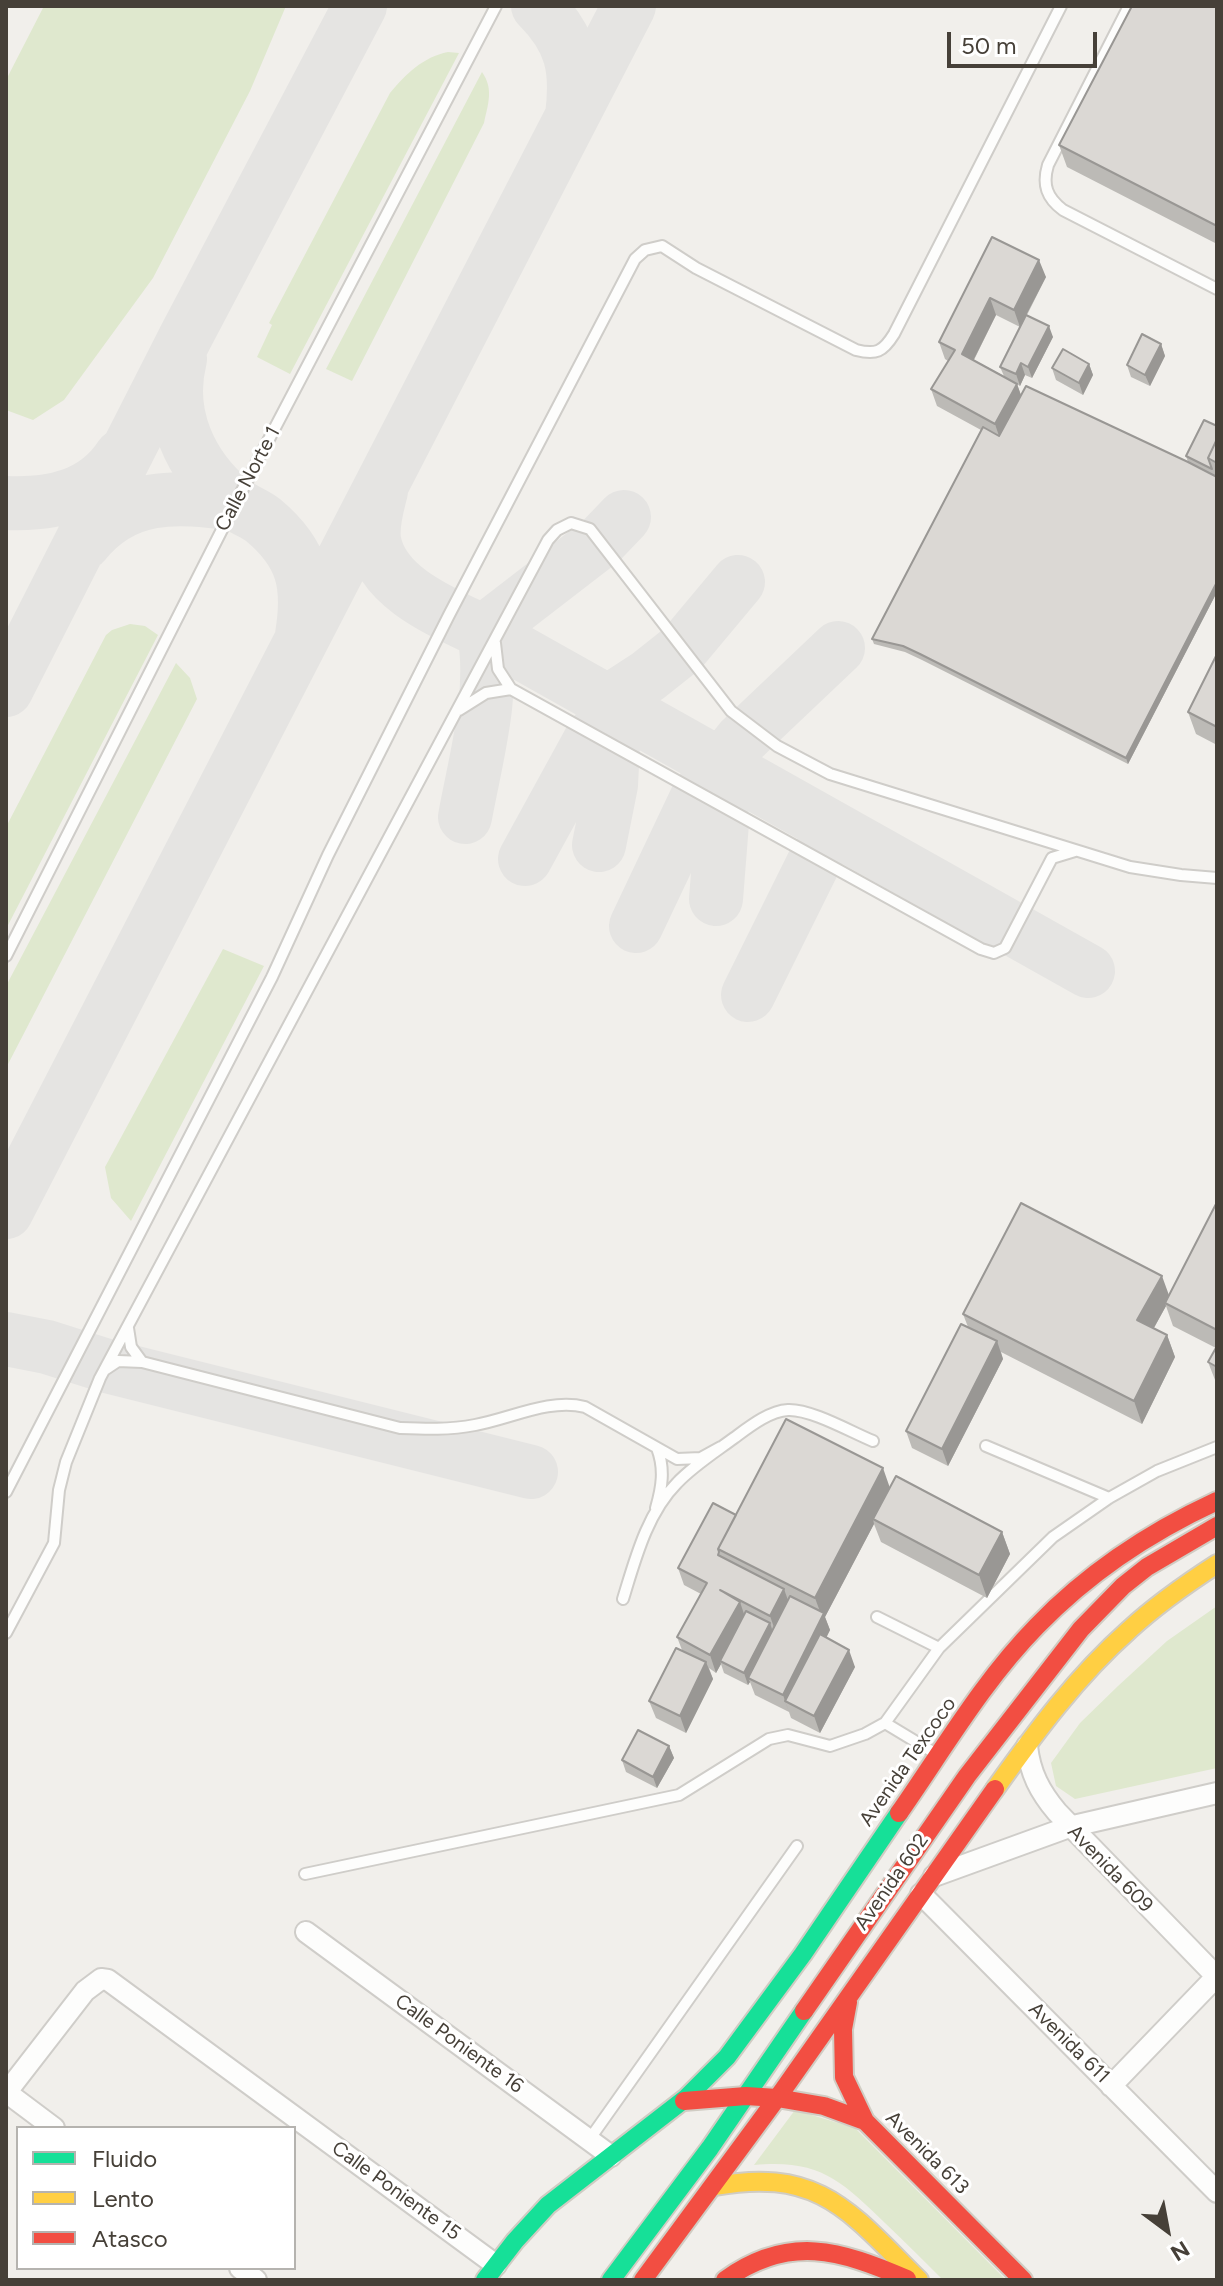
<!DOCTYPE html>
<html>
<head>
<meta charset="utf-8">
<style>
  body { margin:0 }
  #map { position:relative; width:1223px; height:2286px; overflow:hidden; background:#f1efeb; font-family:Figtree,sans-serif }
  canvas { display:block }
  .frame { position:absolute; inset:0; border:8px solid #464038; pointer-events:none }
  .legend { position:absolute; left:16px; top:2126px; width:280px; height:144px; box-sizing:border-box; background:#fff; border:2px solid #b5b3af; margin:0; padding:10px 14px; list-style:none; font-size:24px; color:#464038 }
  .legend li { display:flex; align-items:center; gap:16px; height:40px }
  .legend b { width:40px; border:2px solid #b5b3af }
  .north { position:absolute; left:1127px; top:2190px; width:80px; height:80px; -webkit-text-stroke:6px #fff; paint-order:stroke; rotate:148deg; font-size:22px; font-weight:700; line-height:32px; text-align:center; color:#464038 }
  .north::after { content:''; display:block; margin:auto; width:28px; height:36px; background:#464038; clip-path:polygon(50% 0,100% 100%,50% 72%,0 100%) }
  .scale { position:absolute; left:947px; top:32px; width:150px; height:36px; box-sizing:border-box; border:4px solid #464038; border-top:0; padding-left:10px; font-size:24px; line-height:28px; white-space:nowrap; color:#464038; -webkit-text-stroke:6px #fff; paint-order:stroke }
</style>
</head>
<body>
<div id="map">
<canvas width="1223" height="2286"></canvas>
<div class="frame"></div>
<ul class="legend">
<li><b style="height:10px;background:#16e098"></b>Fluido</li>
<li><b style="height:10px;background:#ffcf43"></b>Lento</li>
<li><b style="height:10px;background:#f24e42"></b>Atasco</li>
</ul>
<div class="north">N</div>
<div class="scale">50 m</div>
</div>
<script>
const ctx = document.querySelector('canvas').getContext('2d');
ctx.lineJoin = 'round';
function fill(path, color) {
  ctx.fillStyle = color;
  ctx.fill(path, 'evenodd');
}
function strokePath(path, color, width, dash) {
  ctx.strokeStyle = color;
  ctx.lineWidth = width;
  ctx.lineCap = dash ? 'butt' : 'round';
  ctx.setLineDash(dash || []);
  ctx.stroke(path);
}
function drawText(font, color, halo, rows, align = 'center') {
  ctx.font = font + ' Figtree,sans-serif';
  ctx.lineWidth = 6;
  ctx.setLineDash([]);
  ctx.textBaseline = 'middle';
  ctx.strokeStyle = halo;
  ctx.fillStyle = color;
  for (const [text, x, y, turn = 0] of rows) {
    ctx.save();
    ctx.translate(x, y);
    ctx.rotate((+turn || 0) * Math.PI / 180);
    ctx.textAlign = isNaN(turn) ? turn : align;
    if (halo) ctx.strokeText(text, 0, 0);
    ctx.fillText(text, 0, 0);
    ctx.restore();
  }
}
fill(new Path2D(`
  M44,6H286L250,91L153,278L64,400L33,420L6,410V80Z
  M448,52L459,53L290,374L257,357L272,325L269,323L390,93C406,74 423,57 448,52Z
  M482,72C494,89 488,104 484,123L352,381L326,369Z
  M130,624L145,626L158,635L6,929V827L106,635L112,630Z
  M176,663L190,678L197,699L6,1068V986Z
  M223,949L264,966L131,1221L111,1198L105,1167Z
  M1217,1606V1768L1075,1799L1056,1786L1051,1763L1080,1723L1118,1686L1167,1641Z
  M795,2110L855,2128L1006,2280H943C924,2261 905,2242 885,2223C841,2180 819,2159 754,2165Z`), '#dfe8ce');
strokePath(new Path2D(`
  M538,6C572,40 578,69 572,116
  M180,359C166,414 190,466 232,501C241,509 254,513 263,520C304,554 310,586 302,635
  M381,491C377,507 372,523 374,540C382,589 445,613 484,632L1088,971
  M6,503C52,505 95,496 121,456
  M84,543C125,492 176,496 235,504
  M483,632L601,541L624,517
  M6,690L186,336L360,6
  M608,702L648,676L682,649L738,582
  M721,765L741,740L838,648
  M465,817C476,757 495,693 484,632
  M599,845L611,785L615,706
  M525,859L593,735
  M716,899L722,823L718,764
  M636,926L699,793
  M748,995L816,858
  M6,1212L629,6
  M6,1339L47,1347L107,1366L531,1472`), '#e5e4e2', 54);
const lane = new Path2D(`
  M1129,6L1048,165C1042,185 1047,198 1063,210L1217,289
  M495,643L498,669L511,689L981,949L994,953L1005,948L1052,858L1075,851
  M459,710L486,693L511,689
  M6,956L235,504L496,6
  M128,1328L131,1347L142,1362
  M106,1369L118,1361L142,1362L400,1428C425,1429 449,1430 475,1425C510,1419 549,1398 585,1407L677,1459L701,1458L721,1447
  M986,1446L1109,1498
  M6,1492L272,977L328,855L449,615L635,259L645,250L662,246L696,268L856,350C876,355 883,352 894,334L1061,6
  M656,1508C662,1487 665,1469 657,1448
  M623,1599C635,1560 647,1513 677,1483C693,1466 715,1452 734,1438C749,1427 769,1411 788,1410C811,1409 851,1432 873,1441
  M877,1617L939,1648
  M6,1633L54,1543L59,1490L66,1462L100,1378L548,540L557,530L571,523L590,529L731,711L777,746L830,774L1130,867L1181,875L1217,878
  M885,1723L938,1755
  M305,1874L679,1795L769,1739L788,1735L830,1746L865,1734L885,1723L939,1648L1053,1537L1109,1498L1157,1471L1217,1447
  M589,2140L797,1846`);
const street = new Path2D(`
  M1027,1746C1030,1773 1040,1792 1057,1812L1217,1977
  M934,1876L1069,1827L1217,1793
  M921,1894L1217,2192
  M306,1932L611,2156
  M1111,2086L1217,1976
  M6,2092L54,2128
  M6,2093L85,1991L101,1979L108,1980L496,2265
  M240,2268L256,2280`);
const fast = new Path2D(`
  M485,2280L515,2241L548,2205L686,2098L727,2057L803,1954L899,1813
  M611,2280L710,2148L804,2011`);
const slow = new Path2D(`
  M995,1789C1035,1733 1077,1676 1129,1630C1156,1605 1186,1584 1217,1564
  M715,2186C820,2167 850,2212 919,2280`);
const jam = new Path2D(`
  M899,1813C943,1750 983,1681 1037,1626C1089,1572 1150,1532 1217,1501
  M848,2002L843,2029L844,2077L865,2121
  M804,2011L967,1776L1081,1629L1123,1586L1147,1567L1217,1526
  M684,2101L746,2096L777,2098L824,2106L865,2121L1023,2280
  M643,2280L783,2090L995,1789
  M725,2280C789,2234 840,2250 907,2279`);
strokePath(lane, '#cfcdc9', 14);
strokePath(street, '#cfcdc9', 24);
strokePath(fast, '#d0ccc3', 22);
strokePath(slow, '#d0ccc3', 22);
strokePath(jam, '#d0ccc3', 22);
strokePath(lane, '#fdfdfc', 10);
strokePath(street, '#fdfdfc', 20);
strokePath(fast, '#16e098', 18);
strokePath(slow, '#ffcf43', 18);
strokePath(jam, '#f24e42', 18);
fill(new Path2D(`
  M1217,6V244L1067,167L1059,145Z
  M992,237L1046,277L1027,315L1053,337L1032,378L1025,375L1020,386L1017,384L1021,395L1188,462L1186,456L1217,426V592L1128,764L922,660L905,652L874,644L872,639L981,430L937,406L931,389L948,361L945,359L939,342ZM996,315L1020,327L1000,367L1004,376L974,360Z
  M1161,344L1165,356L1150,386L1131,377L1127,365Z
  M1089,364L1093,375L1083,395L1056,380L1052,368Z
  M1217,654V745L1196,734L1188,712Z
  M1217,1202V1385L1208,1362L1216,1348L1173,1326L1166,1306L1154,1328L1167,1335L1175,1357L1142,1424L1001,1352L1003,1359L948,1466L912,1448L906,1431L968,1327L963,1314L1169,1295Z
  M890,1487L1002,1532L1010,1554L987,1598L881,1542L874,1524L825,1617L830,1630L826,1638L855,1667L820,1733L791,1718L789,1712L755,1695L750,1682L748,1685L724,1673L721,1664L716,1673L709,1668L713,1679L686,1733L656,1718L649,1701L682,1650L677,1637L701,1594L684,1585L678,1568L736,1515Z
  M669,1746L674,1758L657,1788L626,1772L622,1760Z`), '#bcbab6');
fill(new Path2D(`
  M1039,260L1046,277L1020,327L1014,310Z
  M990,298L996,315L968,371L962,354Z
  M1049,326L1053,337L1032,378L1028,367Z
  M1161,344L1165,356L1150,386L1145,375Z
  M1021,363L1025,375L1020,386L1016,374Z
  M1089,364L1093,375L1083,395L1079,383Z
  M1017,384L1023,401L1001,442L995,424Z
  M1217,582V592L1128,764L1126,758Z
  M1162,1276L1170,1298L1165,1303L1166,1306L1146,1342L1137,1320Z
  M1167,1335L1175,1357L1142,1424L1134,1401Z
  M997,1341L1003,1359L948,1466L942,1449Z
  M883,1468L891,1491L873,1519L874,1524L825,1617L830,1630L793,1705L785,1701L789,1712L783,1695L822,1617L815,1598Z
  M1002,1532L1010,1554L987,1598L979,1575Z
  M784,1589L790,1606L776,1633L770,1616Z
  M740,1602L746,1620L720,1661L721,1664L716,1673L710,1655Z
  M770,1623L774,1635L748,1678L750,1682L748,1685L744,1673Z
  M849,1650L855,1667L820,1733L814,1716Z
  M706,1662L713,1679L686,1733L680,1716Z
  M669,1746L674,1758L657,1788L653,1777Z`), '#999794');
const building = new Path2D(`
  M1132,6H1217V226L1059,145Z
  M992,237L1039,260L1014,310L990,298L962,354L1017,384L995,424L931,389L955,350L939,342Z
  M1026,315L1049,326L1028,367L1021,363L1016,374L1000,367Z
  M1142,334L1161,344L1145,375L1127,365Z
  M1063,349L1089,364L1079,383L1052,368Z
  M1026,386L1188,462L1217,477V582L1126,758L920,654L903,646L872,639L983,427L999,436Z
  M1204,420L1217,426V439L1208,458L1212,469L1186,456Z
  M1217,439V463L1208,458Z
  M1217,654V727L1188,712Z
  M1217,1202V1330L1165,1303Z
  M1021,1203L1162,1276L1137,1320L1167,1335L1134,1401L963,1314Z
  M961,1324L997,1341L942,1449L906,1431Z
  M1217,1346V1367L1208,1362Z
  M786,1419L883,1468L815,1598L718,1549Z
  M896,1476L1002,1532L979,1575L873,1519Z
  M713,1503L736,1515L718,1549L719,1552L718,1555L784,1589L770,1616L720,1590L740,1602L710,1655L677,1637L707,1583L678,1568Z
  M790,1596L824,1613L783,1695L748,1678Z
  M746,1611L770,1623L744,1673L720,1661Z
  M820,1634L849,1650L814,1716L785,1701Z
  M676,1648L706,1662L680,1716L649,1701Z
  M638,1730L669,1746L653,1777L622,1760Z`);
fill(building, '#dbd8d4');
strokePath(building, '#999794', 2);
drawText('20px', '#464038', '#fff', [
  ["Calle Norte 1",248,479,-62],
  ["Avenida Texcoco",908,1762,-55],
  ["Avenida 609",1110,1869,46],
  ["Avenida 602",892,1882,-55],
  ["Avenida 611",1069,2043,45],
  ["Calle Poniente 16",459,2044,36],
  ["Avenida 613",927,2153,45],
  ["Calle Poniente 15",396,2191,36]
]);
</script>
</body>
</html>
